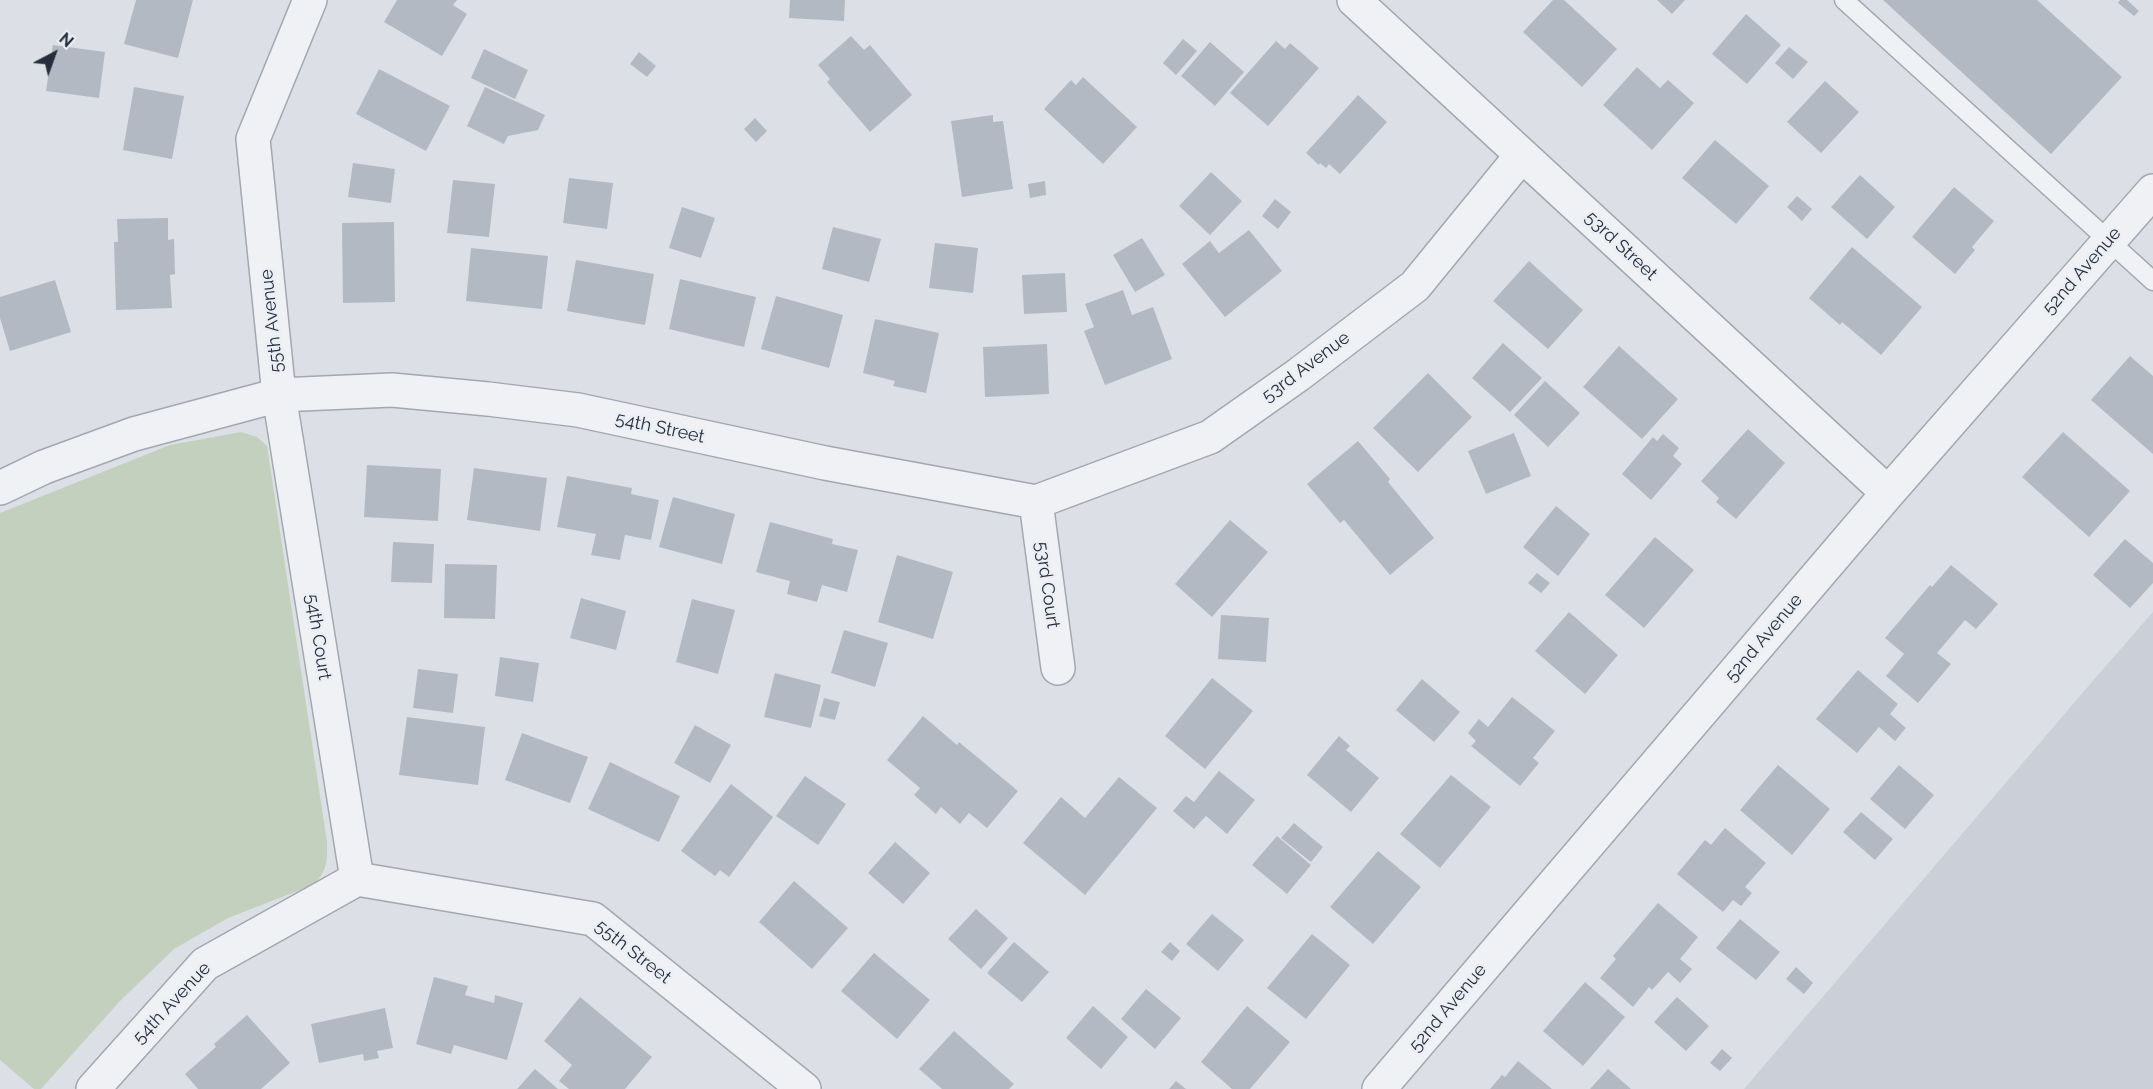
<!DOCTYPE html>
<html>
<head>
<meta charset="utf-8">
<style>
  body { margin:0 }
  #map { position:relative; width:2153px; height:1089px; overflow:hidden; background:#dce0e6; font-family:Raleway,sans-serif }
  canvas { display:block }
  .north { position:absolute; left:24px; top:24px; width:60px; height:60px; -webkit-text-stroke:4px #ebeff4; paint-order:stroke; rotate:41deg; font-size:16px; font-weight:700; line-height:24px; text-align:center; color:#262e3d }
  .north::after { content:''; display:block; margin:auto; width:21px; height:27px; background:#262e3d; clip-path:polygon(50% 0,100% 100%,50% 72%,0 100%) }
</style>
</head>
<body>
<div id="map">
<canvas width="2153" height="1089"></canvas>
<div class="north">N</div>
</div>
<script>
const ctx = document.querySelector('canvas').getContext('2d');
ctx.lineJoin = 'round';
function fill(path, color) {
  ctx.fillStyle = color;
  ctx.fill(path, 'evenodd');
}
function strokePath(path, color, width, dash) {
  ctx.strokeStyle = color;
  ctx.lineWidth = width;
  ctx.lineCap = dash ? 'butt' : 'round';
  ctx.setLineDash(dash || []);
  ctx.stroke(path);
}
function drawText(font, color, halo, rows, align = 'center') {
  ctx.font = font + ' Raleway,sans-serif';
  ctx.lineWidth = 5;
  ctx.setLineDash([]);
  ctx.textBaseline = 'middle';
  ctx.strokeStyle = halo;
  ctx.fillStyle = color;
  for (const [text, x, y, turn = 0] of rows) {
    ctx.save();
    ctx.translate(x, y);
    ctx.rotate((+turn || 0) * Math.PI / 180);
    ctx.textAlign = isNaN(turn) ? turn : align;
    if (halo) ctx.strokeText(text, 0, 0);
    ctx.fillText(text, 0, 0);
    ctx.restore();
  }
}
fill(new Path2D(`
  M2153,612V1089H1744L2097,676Z`), '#cacfd8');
fill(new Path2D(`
  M241,432L257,437L267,446L327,842C327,862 328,870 313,885L228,918L174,949L120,1001L41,1089H34L0,1060V513L170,445Z`), '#c2d0bd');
fill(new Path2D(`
  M136,0H193L178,58L124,44Z
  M397,0H457L453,5L467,14L442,56L384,22Z
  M790,0H845L844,21L789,18Z
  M1553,0H1564L1617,49L1582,87L1523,32Z
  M1657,0H1685L1672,14Z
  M1883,0H2037L2122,77L2051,154Z
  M2120,0H2127L2139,11L2134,16L2118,3Z
  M1746,14L1781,45L1747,84L1712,54Z
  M851,36L864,50L870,45L912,95L870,132L827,82L830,79L818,65Z
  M1183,39L1197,51L1176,75L1163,63Z
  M1276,41L1285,49L1290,43L1319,68L1268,126L1230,93Z
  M1210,42L1244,72L1215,106L1181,76Z
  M53,45L105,52L99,98L46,91Z
  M1789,47L1808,62L1793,79L1775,63Z
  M484,49L528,70L515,99L471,78Z
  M639,52L656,66L647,77L630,64Z
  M1637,67L1660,88L1668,80L1694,103L1652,150L1603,105Z
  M379,69L450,106L426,151L356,114Z
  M1083,77L1137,127L1103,164L1044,109L1071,80L1076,85Z
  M1825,81L1859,112L1821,153L1787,122Z
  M134,87L184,96L172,159L123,150Z
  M485,87L545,115L538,130L508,136L504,144L467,126Z
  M1358,95L1387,122L1340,174L1329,164L1326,168L1320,163L1319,165L1306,153Z
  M993,115V122L1003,121L1013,189L962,197L951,121Z
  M755,118L767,131L756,142L744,129Z
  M1715,140L1769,186L1736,224L1682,178Z
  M353,163L395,169L391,203L348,197Z
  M1211,172L1242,201L1210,235L1179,206Z
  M1860,175L1895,207L1867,239L1831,207Z
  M569,178L613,183L607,229L563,223Z
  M453,180L495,184L489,237L447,233Z
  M1045,181L1046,195L1030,198L1028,184Z
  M1954,187L1994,221L1972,247L1975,250L1955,274L1912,237Z
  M1797,196L1812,209L1802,221L1787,207Z
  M1275,199L1291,212L1278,229L1262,216Z
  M682,207L715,218L701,258L669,248Z
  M168,218V240L174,239L175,274L170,275L172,308L116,310L114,242H118L117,219Z
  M394,222L395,302L343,303L342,223Z
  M833,227L881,239L869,282L822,269Z
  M1249,230L1282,271L1225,317L1182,264L1210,241L1219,253Z
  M1142,238L1165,275L1135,292L1113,255Z
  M935,243L978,248L973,293L929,288Z
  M1852,247L1922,307L1881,355L1842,322L1840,325L1809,298Z
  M471,248L548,256L542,309L466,301Z
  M576,260L654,274L645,325L567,311Z
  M1529,261L1583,310L1548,349L1493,301Z
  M1065,273L1067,312L1024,314L1022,275Z
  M680,279L756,297L744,347L669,329Z
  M55,280L71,332L10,351L0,318V297Z
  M1123,290L1132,315L1153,307L1172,359L1105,385L1084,331L1094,327L1085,304Z
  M776,296L843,315L829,368L761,349Z
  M875,319L939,333L926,393L893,386L895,381L863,373Z
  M1503,343L1542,378L1510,412L1472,378Z
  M1047,344L1049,394L985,397L983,347Z
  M1619,346L1678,399L1642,439L1583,387Z
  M2130,356L2153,376V454L2091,400Z
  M1428,373L1472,417L1418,472L1373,428Z
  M1545,381L1580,413L1548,447L1514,415Z
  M1748,429L1785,463L1736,519L1716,502L1719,498L1701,481Z
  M2063,432L2130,491L2089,537L2022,477Z
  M1514,433L1531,476L1486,494L1468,451Z
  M1663,434L1679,448L1673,456L1682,464L1651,500L1622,474L1653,437L1657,441Z
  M1358,441L1390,479L1388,482L1434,538L1390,575L1344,520L1340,523L1307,484Z
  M367,465L441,469L438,521L364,517Z
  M474,468L547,478L540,531L467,520Z
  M567,476L632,488L631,494L659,500L651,540L625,535L620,560L591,555L596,534L557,527Z
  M673,497L735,514L722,564L659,547Z
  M1556,506L1590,534L1558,576L1523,547Z
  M1230,520L1268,552L1212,617L1175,584Z
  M770,522L833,539L832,544L858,550L847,592L822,585L817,602L787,594L790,581L756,572Z
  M1655,537L1694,570L1644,628L1605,595Z
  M2125,539L2153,563V583L2130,608L2093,575Z
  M393,542L434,544L432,583L391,582Z
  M897,555L953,572L933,639L878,622Z
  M445,564L497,565L495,619L444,618Z
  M1951,565L1998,604L1976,629L1965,620L1937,653L1951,664L1918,703L1886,676L1904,654L1885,638L1930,585L1932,587Z
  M1537,573L1550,583L1541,593L1528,583Z
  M581,598L626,611L616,650L570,638Z
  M692,599L735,610L718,674L676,662Z
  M1569,612L1618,655L1585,694L1535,651Z
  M1221,615L1269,618L1266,662L1218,659Z
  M844,630L888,643L875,687L831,673Z
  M500,657L539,663L533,702L495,696Z
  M418,669L458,674L453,713L413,708Z
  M1858,670L1898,704L1890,714L1906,728L1895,741L1879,727L1857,753L1816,719Z
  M775,673L821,685L811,728L764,717Z
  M1212,678L1253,711L1205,769L1165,736Z
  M1422,679L1460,712L1434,742L1396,710Z
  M1512,697L1555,731L1533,758L1539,763L1520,786L1471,746L1476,741L1468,733L1479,719L1488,727Z
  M824,698L840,702L835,720L819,716Z
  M923,716L957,745L959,742L1018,791L987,828L969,813L960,824L941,807L936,814L914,795L920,788L887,760Z
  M407,717L485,727L478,785L399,775Z
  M695,725L731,745L710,783L674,763Z
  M522,733L588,757L570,803L505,780Z
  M1339,736L1350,746L1346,750L1379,778L1351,812L1307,775Z
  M610,762L680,796L659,842L588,809Z
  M1778,765L1830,809L1792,855L1740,810Z
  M1899,765L1934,795L1905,829L1870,799Z
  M1219,771L1255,800L1227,834L1206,816L1194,829L1173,811L1186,796L1194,802Z
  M1451,775L1491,807L1440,868L1400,834Z
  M805,776L846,804L818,845L776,816Z
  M1119,777L1157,808L1085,895L1023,843L1061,797L1085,818Z
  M731,784L773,817L729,877L720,870L715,876L681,851Z
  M1861,812L1893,839L1875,860L1843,832Z
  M1294,823L1323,847L1311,862L1281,838Z
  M1725,828L1766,863L1745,887L1752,893L1741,906L1733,900L1723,912L1677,874L1705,840L1711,845Z
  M1277,836L1311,865L1287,894L1252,865Z
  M895,842L930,873L903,904L868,873Z
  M1378,851L1421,887L1373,944L1330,907Z
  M794,881L848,928L812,969L759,922Z
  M1658,903L1698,937L1680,959L1692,969L1680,983L1668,972L1652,990L1649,987L1633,1007L1600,978L1616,959L1613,956Z
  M976,909L1008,938L981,969L948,939Z
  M1212,914L1244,940L1218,971L1186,944Z
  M1740,919L1780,952L1756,980L1716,948Z
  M1312,934L1350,965L1306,1019L1267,988Z
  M1014,942L1049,972L1022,1002L987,973Z
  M1170,942L1180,951L1172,961L1161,952Z
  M874,953L930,1000L897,1039L841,991Z
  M1796,967L1813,983L1804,994L1786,979Z
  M434,977L468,986L465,995L494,1003L495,995L523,1003L507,1060L454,1045L451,1054L416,1044Z
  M1585,982L1625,1017L1583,1066L1543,1031Z
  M1146,989L1181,1018L1155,1049L1121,1019Z
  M580,997L652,1057L625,1089H569L559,1081L572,1065L544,1041Z
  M1677,997L1709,1026L1686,1051L1654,1022Z
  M1093,1006L1128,1037L1101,1069L1066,1038Z
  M1247,1006L1290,1042L1250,1089H1232L1201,1062Z
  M385,1008L393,1048L377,1051L379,1058L364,1061L363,1054L319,1063L311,1024Z
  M247,1015L290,1063L261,1089H198L185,1074L216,1047L214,1044Z
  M954,1031L1014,1084L1009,1089H942L919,1069Z
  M1722,1049L1732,1058L1720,1071L1710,1063Z
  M1518,1061L1552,1089H1490L1502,1075L1505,1077Z
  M535,1069L558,1089H517Z
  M1608,1069L1631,1089H1590Z
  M1176,1081L1186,1089H1169Z`), '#b3b9c3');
const service = new Path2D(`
  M1844,0L2153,281`);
const minor = new Path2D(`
  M310,0L253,139L279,395L357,879
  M1354,0L1888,493
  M0,488L44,467L134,434L279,395L392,390L488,399L578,410L825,463L1036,502
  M1036,502L1210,437L1298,375L1415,286L1522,155
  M1036,502L1058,668
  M357,879L593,919L804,1089
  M93,1089L205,964L357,879
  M1379,1089L1888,493L2153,191`);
strokePath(service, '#a2a7b0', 21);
strokePath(minor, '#a2a7b0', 36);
strokePath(service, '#eff1f5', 18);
strokePath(minor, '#eff1f5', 33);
drawText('18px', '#262e3d', '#ebeff4', [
  ["53rd Street",1621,246,43],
  ["52nd Avenue",2082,271,-49],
  ["55th Avenue",272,321,-96],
  ["53rd Avenue",1306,367,-37],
  ["54th Street",660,428,12],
  ["53rd Court",1047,585,82],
  ["54th Court",318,637,81],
  ["52nd Avenue",1764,638,-50],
  ["55th Street",633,952,38],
  ["54th Avenue",172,1003,-47],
  ["52nd Avenue",1448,1008,-50]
]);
</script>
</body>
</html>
